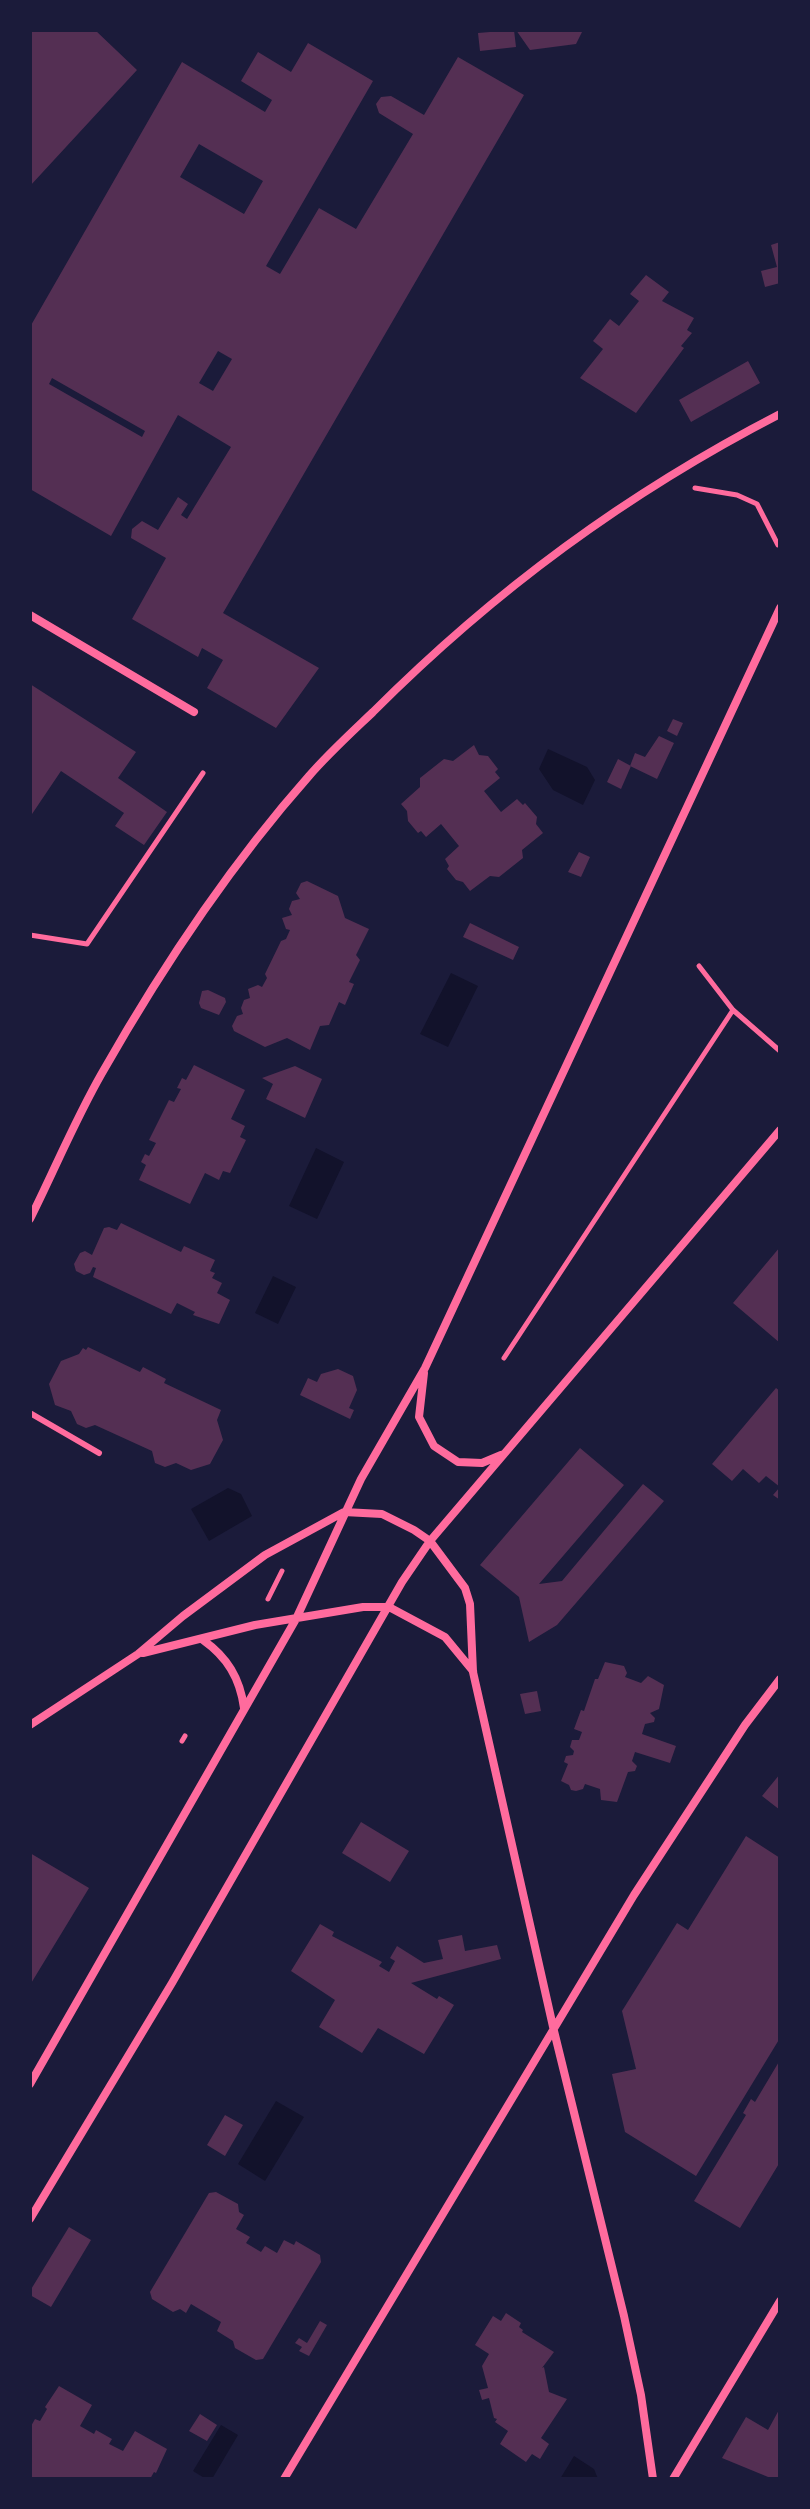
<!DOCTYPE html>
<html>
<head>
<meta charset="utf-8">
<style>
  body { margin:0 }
  #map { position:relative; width:810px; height:2509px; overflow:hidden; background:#1b1b3a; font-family:Montserrat,sans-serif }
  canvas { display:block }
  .frame { position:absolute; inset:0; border:32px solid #1b1b3a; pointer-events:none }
</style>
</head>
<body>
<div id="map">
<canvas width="810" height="2509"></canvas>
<div class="frame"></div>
</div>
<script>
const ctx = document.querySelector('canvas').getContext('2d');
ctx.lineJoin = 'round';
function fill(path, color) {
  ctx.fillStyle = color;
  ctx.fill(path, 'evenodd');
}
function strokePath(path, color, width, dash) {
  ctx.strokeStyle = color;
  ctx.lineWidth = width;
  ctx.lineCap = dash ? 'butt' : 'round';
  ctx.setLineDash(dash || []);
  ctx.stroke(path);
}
fill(new Path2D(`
  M548,749L587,767L595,780L583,805L553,790L539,769Z
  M451,973L478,986L448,1047L420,1034Z
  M316,1148L344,1162L317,1219L289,1206Z
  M273,1276L296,1287L278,1324L255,1313Z
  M228,1488L241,1494L252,1516L209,1541L191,1509Z
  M276,2101L304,2117L265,2181L238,2164Z
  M221,2425L238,2435L212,2479H206L193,2471Z
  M574,2456L594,2469L598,2479H560Z`), '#12122b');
fill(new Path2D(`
  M30,30H95L137,70L30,186Z
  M514,30L516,47L480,51L478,33Z
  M516,30H583L576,44L530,50Z
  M308,43L373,81L266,266L280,274L319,208L356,229L413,134L379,113L376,104L381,97L391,96L424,115L458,57L524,95L223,613L319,668L276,728L207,688L223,660L202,648L198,657L132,619L166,558L131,538L132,529L142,521L158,530L178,497L188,504L181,515L187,519L231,447L178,415L111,536L30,489V327L182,62L265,112L272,100L241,81L258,52L291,72ZM199,144L263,181L244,214L180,177ZM218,351L232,359L213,391L199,383ZM52,378L145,431L142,437L49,384Z
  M780,242V283L765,287L761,271L777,267L771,245Z
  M646,275L669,292L662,301L694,318L687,330L692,333L681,346L684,348L636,413L580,378L603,349L593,341L610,319L619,326L639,301L630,294Z
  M748,361L760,383L691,422L679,400Z
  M30,684L136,752L118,778L167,812L144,845L115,826L124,813L61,771L30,817Z
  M673,719L683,723L677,736L667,731Z
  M659,736L674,743L657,779L630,766L635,753L645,757Z
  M474,745L479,755L488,756L498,769L495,772L500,778L484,791L501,812L517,799L523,805L525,803L537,817L536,824L543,833L522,850L523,858L499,877L490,876L470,891L463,882L456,880L447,869L449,866L445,859L459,846L441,824L426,837L421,831L418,833L408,821L407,811L401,804L420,787V778L444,759L453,761Z
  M618,759L631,766L621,789L607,782Z
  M579,852L590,857L581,877L568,872Z
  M307,881L338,896L345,918L369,929L356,955L360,960L349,982L354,984L345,1005L339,1002L329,1025L320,1026L310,1050L287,1038L265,1047L234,1031L232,1026L237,1016L243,1014L241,1008L244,1000L250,998L248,989L258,985L262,987L267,978L265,974L281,941L286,939L290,930L286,929L282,918L292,915L289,909L292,901L300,899L296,893L301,883Z
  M470,923L519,947L513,960L463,937Z
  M208,990L225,998L226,1002L219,1015L201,1008L199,1003L202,991Z
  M194,1065L245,1090L231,1119L245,1126L240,1137L246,1140L230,1173L223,1171L219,1180L205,1173L190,1204L139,1180L146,1165L141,1162L145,1154L149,1156L156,1143L149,1140L169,1100L174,1102L181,1089L177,1088L182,1078L186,1080Z
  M295,1066L322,1079L305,1118L266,1099L273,1084L262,1078Z
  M121,1223L181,1252L184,1246L215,1260L210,1271L215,1273L212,1278L222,1283L217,1293L230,1300L219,1324L193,1315L195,1312L177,1303L171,1314L93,1277L96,1268L93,1267L90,1273L84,1275L76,1271L74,1264L80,1253L85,1251L92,1255L104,1228L109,1227L117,1230Z
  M780,1247V1343L733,1303Z
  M88,1347L140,1372L143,1367L166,1379L164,1383L221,1410L217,1420L223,1440L210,1464L191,1470L176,1463L165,1467L155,1463L152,1451L95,1425L86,1428L77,1424L71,1411L55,1405L49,1384L61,1361L79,1354L83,1348L86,1350Z
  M338,1369L353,1376L357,1390L349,1408L354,1410L350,1419L300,1395L308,1378L317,1382L321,1374Z
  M776,1388L780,1391V1500L773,1495L780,1487L766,1476L759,1483L743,1469L732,1481L712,1464Z
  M580,1448L624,1485L539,1584L562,1581L643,1484L664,1501L557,1625L529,1642L519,1597L480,1565Z
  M605,1662L624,1666L627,1673L625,1677L641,1683L648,1676L664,1685L659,1709L650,1713L655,1718L654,1722L645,1724L642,1734L676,1746L670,1763L635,1752L632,1761L637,1766L635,1771L628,1772L617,1802L601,1800L600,1789L585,1784L583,1789L576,1791L571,1790L569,1785L561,1781L568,1764L564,1762L566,1756L573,1755L574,1751L570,1747L572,1740H579L582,1732L574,1729L581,1710L584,1711L595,1679H598Z
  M537,1691L541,1711L525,1714L520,1694Z
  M780,1774V1810L762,1796Z
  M361,1822L409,1851L390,1882L342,1853Z
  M746,1836L780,1858V2038L696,2176L625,2132L612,2074L636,2069L622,2011L677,1923L688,1930Z
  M30,1853L89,1888L30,1985Z
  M320,1924L334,1932L332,1936L382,1962L379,1966L389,1972L395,1961L390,1958L397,1946L424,1963L443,1959L438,1940L462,1935L465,1951L497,1945L501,1959L411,1983L437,1999L439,1996L454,2005L424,2054L378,2028L362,2053L319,2027L335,2000L291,1971Z
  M780,2060V2162L740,2228L694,2201L746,2115L743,2113L751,2099L755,2102Z
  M225,2115L243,2125L225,2156L207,2145Z
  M216,2192L238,2204L239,2212L244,2215L236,2229L250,2237L246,2243L261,2252L265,2246L277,2253L284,2240L294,2245L296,2241L320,2255L321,2262L263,2359L256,2360L235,2348L233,2341L217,2331L221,2322L191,2304L186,2313L180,2309L173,2312L152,2299L150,2292L209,2193Z
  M69,2227L91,2240L51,2307L30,2295V2291Z
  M506,2313L521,2323L519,2327L523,2330L522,2332L554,2352L542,2368L544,2367L549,2392L567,2399L541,2438L549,2444L540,2459L532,2454L526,2462L500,2444L508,2431L495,2422L497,2419L494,2418L489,2398L482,2400L479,2390L488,2388L482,2366L489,2354L475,2345L493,2316L501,2321Z
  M320,2321L327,2325L309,2356L299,2351L302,2347L295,2343L299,2338L307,2343Z
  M59,2386L92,2405L80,2426L94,2434L96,2430L112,2439L109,2444L123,2451L135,2431L167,2449L156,2473L154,2472L150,2479H30V2428L35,2419L40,2421L47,2409L45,2407Z
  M780,2408V2479H773L722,2458L746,2417L768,2430Z
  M200,2414L217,2425L207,2441L189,2431Z`), '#542f53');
strokePath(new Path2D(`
  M695,488L737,495L757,504L778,545
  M30,935L87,944L203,773
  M699,966L733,1010L780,1051
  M504,1358L733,1010
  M268,1599L282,1571
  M182,1741L185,1736`), '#ff6b9d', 5);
strokePath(new Path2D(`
  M30,1413L99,1453`), '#ff6b9d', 6);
strokePath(new Path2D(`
  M30,615L194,712
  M30,1219C54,1171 75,1120 102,1073C160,971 231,864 309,776C328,754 351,733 373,712C495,590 627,493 780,414
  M424,1373L419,1417L434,1446L458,1462L482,1463L501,1455
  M203,1640C227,1657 240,1678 244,1708
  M143,1653L255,1625L363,1607H389L445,1637L473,1671
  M30,1725L138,1654L183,1616L265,1555L344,1512L382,1514L414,1530L430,1541L465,1588L470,1604L473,1672L554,2031L624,2316L641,2395L653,2479
  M30,2084L296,1619L361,1479L425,1368L780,608
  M30,2219L172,1983L402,1582L430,1541L780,1130
  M284,2479L634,1895L745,1725L780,1679
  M673,2479L780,2301`), '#ff6b9d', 8);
</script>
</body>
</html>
